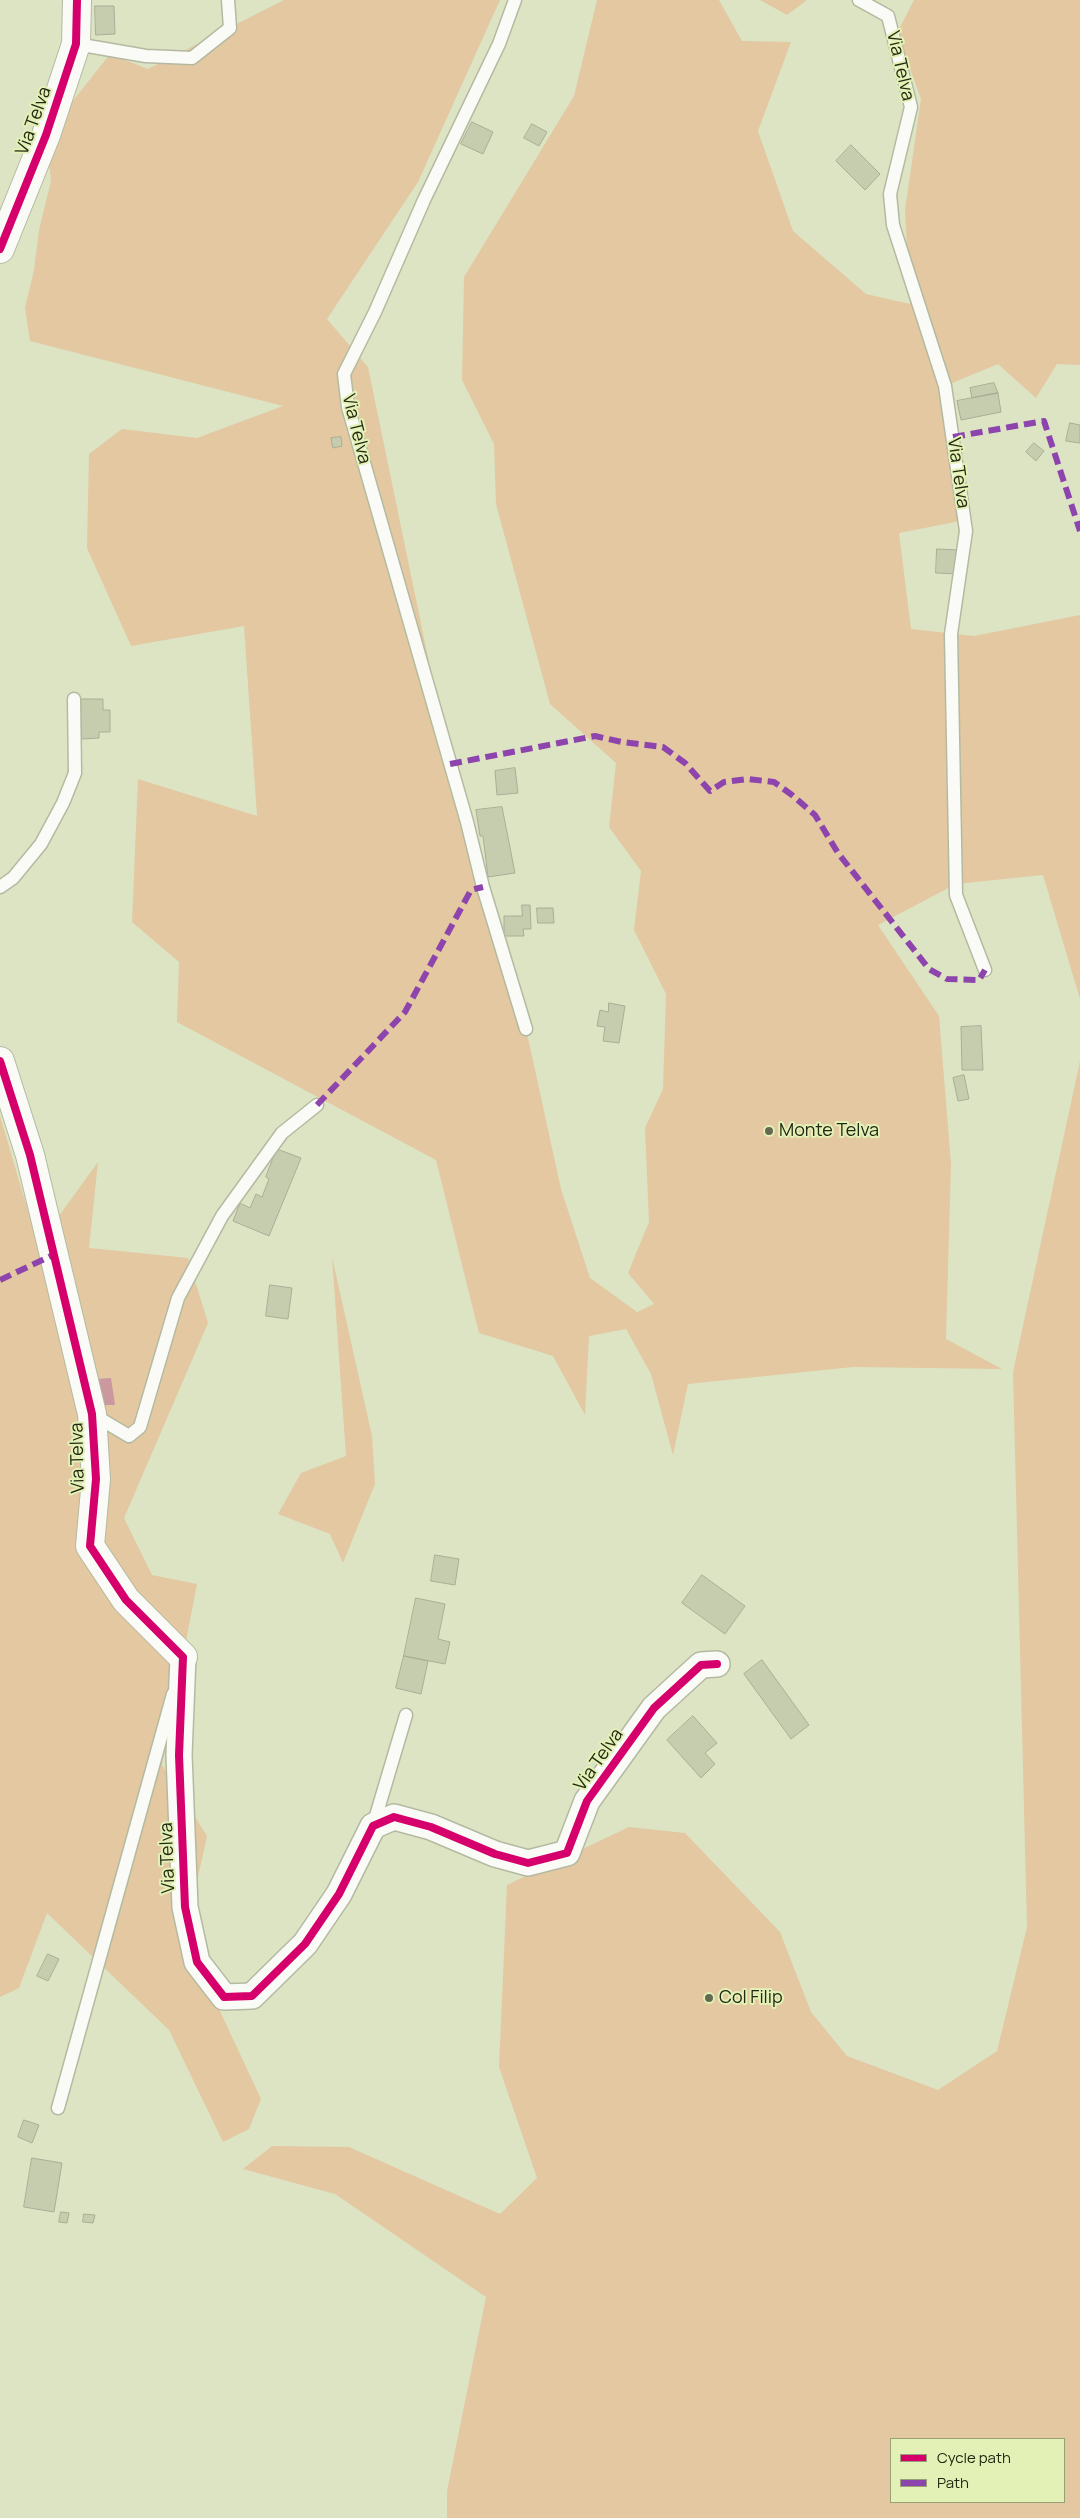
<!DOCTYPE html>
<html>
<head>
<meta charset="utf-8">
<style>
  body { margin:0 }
  #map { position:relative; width:1080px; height:2518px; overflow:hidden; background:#dce4c4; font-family:Manrope,sans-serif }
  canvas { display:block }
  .legend { position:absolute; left:890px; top:2438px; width:175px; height:65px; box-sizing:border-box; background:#e3f1b7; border:1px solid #96a175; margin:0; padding:6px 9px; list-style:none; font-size:15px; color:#232812 }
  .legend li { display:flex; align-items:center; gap:10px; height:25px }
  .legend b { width:25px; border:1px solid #96a175 }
</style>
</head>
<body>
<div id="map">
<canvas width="1080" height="2518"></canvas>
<ul class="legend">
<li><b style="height:6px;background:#d6006c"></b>Cycle path</li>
<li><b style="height:6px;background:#8e44ad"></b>Path</li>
</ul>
</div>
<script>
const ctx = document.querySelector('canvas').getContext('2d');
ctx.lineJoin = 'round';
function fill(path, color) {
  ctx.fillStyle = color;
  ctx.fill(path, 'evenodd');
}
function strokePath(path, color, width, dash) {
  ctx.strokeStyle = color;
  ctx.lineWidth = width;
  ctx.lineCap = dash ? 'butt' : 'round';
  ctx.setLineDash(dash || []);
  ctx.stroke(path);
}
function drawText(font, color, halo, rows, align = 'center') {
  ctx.font = font + ' Manrope,sans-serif';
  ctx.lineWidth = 4;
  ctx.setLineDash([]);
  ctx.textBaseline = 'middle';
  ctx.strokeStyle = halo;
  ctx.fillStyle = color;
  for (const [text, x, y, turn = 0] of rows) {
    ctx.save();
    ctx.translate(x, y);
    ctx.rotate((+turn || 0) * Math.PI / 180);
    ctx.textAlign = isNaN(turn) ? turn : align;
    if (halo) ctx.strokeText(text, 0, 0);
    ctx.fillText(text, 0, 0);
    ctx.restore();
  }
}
fill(new Path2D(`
  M284,0H500L418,182L327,319L368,367L450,764L514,974L561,1189L590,1278L637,1312L654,1304L628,1273L649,1222L645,1128L663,1089L666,994L634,930L641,871L609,827L616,763L550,704L496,504L494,444L462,380L464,277L574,96L597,0H719L742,41L791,42L758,131L793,231L866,294L910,304L905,210L921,99L897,33L914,0H1080V365L1057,364L1036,398L998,364L945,386L960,521L899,533L911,629L974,636L1080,615V999L1043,875L956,884L878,925L939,1016L951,1164L946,1339L1002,1369L853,1367L688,1384L673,1455L651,1374L626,1329L589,1336L585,1415L553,1356L479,1333L436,1160L177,1022L179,962L132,922L138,779L257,816L244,626L131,646L87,548L89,454L122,429L197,438L283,406L30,341L25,308L34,270L39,230L51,181L46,135L110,54L148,69Z
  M760,0H807L787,15Z
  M1080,1061V2518H447V2491L486,2297L335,2194L243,2169L272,2146L349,2147L500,2214L537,2178L499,2067L507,1885L629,1827L685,1833L780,1932L811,2012L847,2056L938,2090L997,2051L1027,1927L1013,1372ZM891,2439H1064V2502H891Z
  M0,1116L38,1245L98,1162L89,1248L188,1258L208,1323L124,1518L152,1575L197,1584L162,1765L207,1836L195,1890L177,1919L261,2099L249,2129L223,2142L169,2030L47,1913L19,1988L0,1997Z
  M332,1257L372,1436L375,1484L343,1563L330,1534L278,1514L301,1473L346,1456Z`), '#e3c8a1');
fill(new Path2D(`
  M111,1378L115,1405H101L97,1379Z`), '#cc98a0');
const building = new Path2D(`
  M95,6H114L115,34L96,35Z
  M472,122L493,132L483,154L461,144Z
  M532,124L547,132L539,146L524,138Z
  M851,145L880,174L865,190L836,161Z
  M994,383L998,393L972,398L970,388Z
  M998,393L1001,412L961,420L957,401Z
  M1070,423L1080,425V443L1066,441Z
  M341,437L342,446L333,448L331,438Z
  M1034,443L1044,451L1036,461L1026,452Z
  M937,549L959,550L958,574L936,573Z
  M81,699H103V710H110V732H99V738L82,739Z
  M515,768L518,793L497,795L495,771Z
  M502,807L515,873L488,877L483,836H480L476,810Z
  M522,905H530L531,929H523L524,936H504V916H522Z
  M537,908H553L554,923H538Z
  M609,1003L625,1006L619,1043L603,1041L605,1027L597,1026L600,1010L608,1012Z
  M981,1026L983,1070H962L961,1027Z
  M964,1075L969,1099L958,1101L953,1078Z
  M277,1149L301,1158L269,1236L233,1221L240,1203L250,1208L256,1194L262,1197L269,1179L266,1177Z
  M270,1285L292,1288L288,1319L266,1316Z
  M435,1555L459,1559L455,1585L431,1581Z
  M702,1575L745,1606L725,1634L682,1603Z
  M416,1598L445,1604L438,1639L450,1642L445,1664L404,1656Z
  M404,1656L428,1661L421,1694L396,1688Z
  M762,1660L809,1725L791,1739L744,1674Z
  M693,1716L717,1743L705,1753L715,1764L701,1778L667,1740Z
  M48,1954L59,1959L48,1981L37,1976Z
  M24,2120L39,2125L32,2143L18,2137Z
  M32,2158L62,2163L54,2212L24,2207Z
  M61,2212L69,2213L67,2223L59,2222Z
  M84,2214L95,2215L93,2223L83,2222Z`);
fill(building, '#c6cdaf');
strokePath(building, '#a8ae95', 1);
const lane = new Path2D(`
  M515,0L499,44L424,200L375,312L344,374L348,407L467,822L483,887L526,1029
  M859,0L888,16L911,107L890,194L893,225L945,386L966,531L951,634L956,895L985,970
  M76,44L146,56L192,58L230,28L228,0
  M0,887L13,878L41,844L63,803L75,773L74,699
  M92,1414L129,1436L140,1427L178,1298L222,1216L282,1133L317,1105
  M373,1826L406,1715
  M58,2108L173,1694`);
const street = new Path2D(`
  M183,1657L179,1755L185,1907L197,1962L224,1997L252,1996L305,1944L339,1894L373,1826L394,1817L431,1827L495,1854L528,1863L567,1853L587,1801L654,1708L701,1665L717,1664`);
const secondary = new Path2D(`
  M0,249L46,135L76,44L77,0
  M0,1061L30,1155L92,1414L96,1479L90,1546L126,1600L183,1657`);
strokePath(lane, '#b4baa1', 15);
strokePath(street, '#b4baa1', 28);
strokePath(secondary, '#b4baa1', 30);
strokePath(lane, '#fafbf6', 12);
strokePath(street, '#fafbf6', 25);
strokePath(secondary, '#fafbf6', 28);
strokePath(new Path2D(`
  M953,437L1044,421L1080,531
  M450,764L595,736L622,742L663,747L685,763L710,791L724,782L747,779L774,782L792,795L815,815L838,853L929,969L947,979L979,980L985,970
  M317,1105L405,1012L471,890L483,887
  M0,1280L53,1255`), '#8e44ad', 6, [12, 6]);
strokePath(new Path2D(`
  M0,249L46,135L76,44L77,0
  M0,1061L30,1155L92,1414L96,1479L90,1546L126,1600L183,1657L179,1755L185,1907L197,1962L224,1997L252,1996L305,1944L339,1894L373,1826L394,1817L431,1827L495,1854L528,1863L567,1853L587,1801L654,1708L701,1665L717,1664`), '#d6006c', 8);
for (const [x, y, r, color] of [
  [769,1131,5,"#646a50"],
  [709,1998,5,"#646a50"]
]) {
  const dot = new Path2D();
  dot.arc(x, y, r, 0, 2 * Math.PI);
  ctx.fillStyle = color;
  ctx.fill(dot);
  strokePath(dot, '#e3f1b7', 2);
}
drawText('18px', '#232812', '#e3f1b7', [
  ["Via Telva",900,66,77],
  ["Via Telva",34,121,-70],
  ["Via Telva",356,429,76],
  ["Via Telva",958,473,82],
  ["Via Telva",78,1458,-91],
  ["Via Telva",599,1760,-55],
  ["Via Telva",168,1858,-92]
]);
drawText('18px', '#232812', '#e3f1b7', [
  ["Monte Telva",779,1131],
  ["Col Filip",719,1998]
], 'left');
</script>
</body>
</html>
